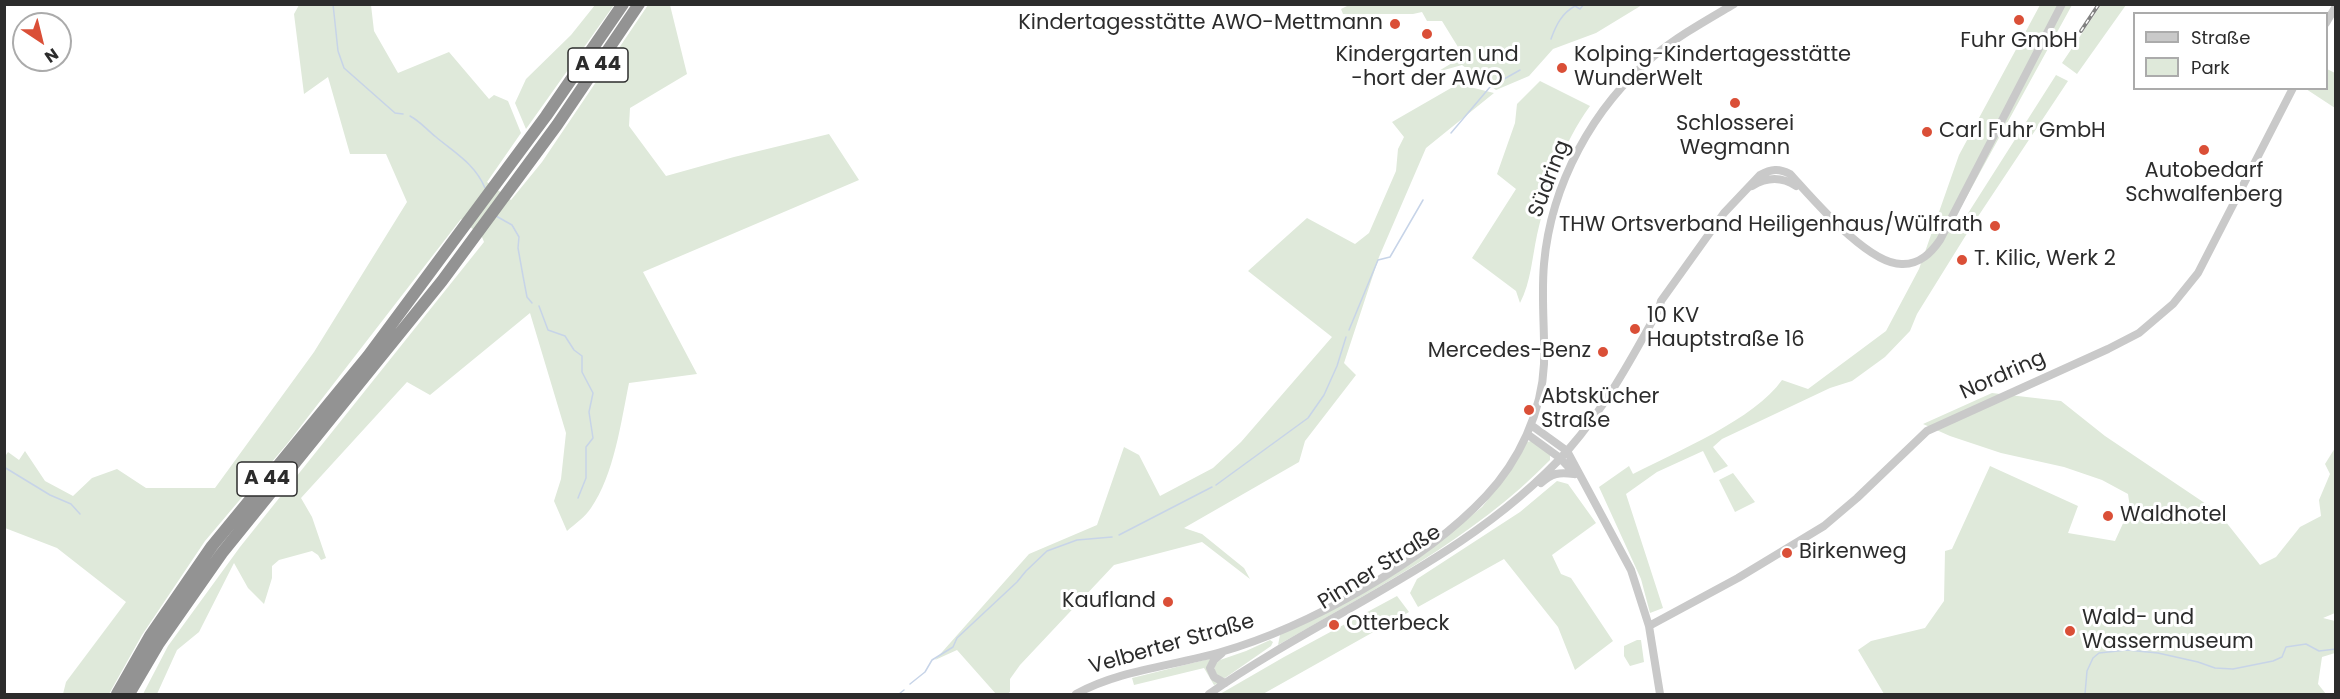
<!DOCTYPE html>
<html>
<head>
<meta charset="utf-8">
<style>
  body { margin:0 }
  #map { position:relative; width:2340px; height:699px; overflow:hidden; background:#fff; font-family:Poppins,sans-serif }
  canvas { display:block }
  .frame { position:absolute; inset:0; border:6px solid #2c2c2c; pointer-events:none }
  .legend { position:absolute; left:2133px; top:12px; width:195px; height:78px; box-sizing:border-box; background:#fff; border:2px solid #ababab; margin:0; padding:8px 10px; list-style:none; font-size:18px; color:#2c2c2c }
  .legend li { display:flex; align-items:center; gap:12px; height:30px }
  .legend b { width:30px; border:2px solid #ababab }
  .north { position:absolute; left:12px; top:12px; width:60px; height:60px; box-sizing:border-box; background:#fff; border:2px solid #ababab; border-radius:50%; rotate:145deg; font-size:16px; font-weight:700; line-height:24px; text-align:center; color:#2c2c2c }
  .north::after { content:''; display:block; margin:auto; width:21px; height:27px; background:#da4f37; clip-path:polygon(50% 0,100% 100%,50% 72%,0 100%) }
</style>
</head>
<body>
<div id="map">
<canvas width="2340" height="699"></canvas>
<div class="frame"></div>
<ul class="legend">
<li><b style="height:8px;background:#c9c9c9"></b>Straße</li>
<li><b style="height:16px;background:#dfe9da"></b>Park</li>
</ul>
<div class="north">N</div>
</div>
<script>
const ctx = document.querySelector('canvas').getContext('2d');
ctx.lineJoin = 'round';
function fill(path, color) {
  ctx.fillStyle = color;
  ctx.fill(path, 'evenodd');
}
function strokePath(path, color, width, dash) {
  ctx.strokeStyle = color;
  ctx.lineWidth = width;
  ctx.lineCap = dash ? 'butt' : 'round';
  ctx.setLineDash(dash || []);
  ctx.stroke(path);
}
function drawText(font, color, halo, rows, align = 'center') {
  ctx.font = font + ' Poppins,sans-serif';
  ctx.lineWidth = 6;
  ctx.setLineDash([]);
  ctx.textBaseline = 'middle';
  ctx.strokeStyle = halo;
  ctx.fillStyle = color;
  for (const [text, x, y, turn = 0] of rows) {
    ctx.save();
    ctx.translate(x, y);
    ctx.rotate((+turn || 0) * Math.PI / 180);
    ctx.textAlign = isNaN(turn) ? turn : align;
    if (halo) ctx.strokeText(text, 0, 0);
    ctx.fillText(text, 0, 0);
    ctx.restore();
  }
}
fill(new Path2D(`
  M1351,4H1642V5L1596,33L1553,49L1529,76L1496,90L1462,65L1437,72L1457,60L1458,47L1442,21H1427L1422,12L1413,14H1343L1341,9Z
  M299,5H371L374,31L398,73L449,52L489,99L494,95L508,101L521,133L487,182L511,200L542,162L648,5H670L687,74L630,108L629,126L666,176L734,157L829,134L859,180L643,272L697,374L629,383C621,422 614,475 591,508C585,517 575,524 567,531L554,501L561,479L566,433L530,313L430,395L407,382L301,498L312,517L326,558L321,560L318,555L312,551L279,560L272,566V578L264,604L248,588L234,563L199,632L177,650L157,694H143L168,646L240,547L484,242L482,237L461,219L287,444L205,541L142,635L109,694H63L66,682L126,602L57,548L5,528L4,458L8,452L19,460L25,451L45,481L73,496L92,478L117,469L146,488H215L314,352L407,202L386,154H350L328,77L304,94L294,14Z
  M595,5H614L526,129L515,103L526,79L571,35Z
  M2040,5H2072L1950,227L1958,229L2056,75L2068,81L1971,227L1917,314L1910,331L1885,357L1852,381L1830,388L1722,439L1713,447L1728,466L1714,473L1703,451L1657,472L1626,494L1663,608L1650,613L1641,579L1599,487L1629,466L1633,474C1676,452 1755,419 1782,380L1808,389L1886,331L1919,269L1959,155Z
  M2101,5H2126L2077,74L2062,63Z
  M2327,69L2335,73V108L2306,89L2326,88Z
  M1540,81L1590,106C1562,145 1548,188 1537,235C1532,258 1531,282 1520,303L1516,291L1472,258L1516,189L1497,174L1515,123L1517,104Z
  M1458,84L1494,93L1426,148L1379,257L1344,363L1356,375L1305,441L1299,462L1184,528L1202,534L1244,568L1250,579L1202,542L1114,565L1020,665L1010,679V692L1007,694H996L957,650L935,660L1029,554L1097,525L1124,447L1139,455L1160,496L1213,468L1241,442L1332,337L1248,271L1307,218L1355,244L1369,233L1396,171L1398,149L1404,137L1392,122Z
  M1992,393L2061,401L2105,436L2218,512L2260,565L2276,557L2300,527L2321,516L2319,500L2330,474L2325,464L2335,448V613L2323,618L2335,621V653L2322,657L2318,684L2326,694H1884L1858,650L1871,641L1925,628L1944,601L1945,551L1952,549L1990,466L2078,506L2068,533L2115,541L2130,508L2128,494L2102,480L2064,467L2001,453L1950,436L1923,424Z
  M1531,441L1550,455V460C1474,538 1372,591 1278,645L1280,635L1433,547L1482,507L1498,487L1527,442Z
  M1733,473L1755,502L1735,512L1719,480Z
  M1557,481L1568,484L1596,523L1552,555L1561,574L1571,578L1613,641L1575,670L1558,627L1504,559L1418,607L1410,593L1417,579L1520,512Z
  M1397,596L1409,612L1263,694H1220L1284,657Z
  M1270,640L1273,642L1271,646L1225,678C1216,677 1215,673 1214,665L1220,660L1246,651Z
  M1637,640H1641L1644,662L1630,666L1624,656V646Z
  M1213,658L1209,663L1219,683L1214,685L1204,668L1134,685L1132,678Z`), '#dfe9da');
strokePath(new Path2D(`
  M333,4L338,51L344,68L395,113L403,114
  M1551,39C1556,25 1562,13 1575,6L1580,9L1584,4
  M410,116C421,122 427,130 436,137C455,153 475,164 485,188
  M1451,133L1490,87L1520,70
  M496,216L512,225L519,237L518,248L523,276L527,297L532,303
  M539,306L548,330L565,336L574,350L582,356V372L593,393L589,412L593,438L586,447V478L578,498
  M1349,330L1378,260L1390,257L1423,200
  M4,467L50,495L71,504L80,514
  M1216,485L1308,418L1324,395L1337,366L1346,337
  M1119,535L1212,487
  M910,684L925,672L932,660L953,647L957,638L1017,582L1026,571L1047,551L1077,540L1112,537
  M899,694L904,690
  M2085,694L2087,671L2093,658L2099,653L2127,650L2158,653L2198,662L2215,668L2233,669L2273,661L2282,657L2286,647L2306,644L2319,651L2336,649`), '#c7d4e8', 1.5);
strokePath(new Path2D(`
  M2326,23L2336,6
  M1752,186C1767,177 1781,176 1796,186
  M1531,425L1567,451L1631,570L1649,626L1660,694
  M1527,434L1560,458L1575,474
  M1541,483C1552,473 1559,472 1574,474
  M1649,626L1738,578L1824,526L1857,498L1927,431L2108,349L2139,333L2173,304L2198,273L2293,88
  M1222,653L1214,660L1210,668L1214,677L1225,683
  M1076,694C1119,670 1173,666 1221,652C1308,627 1424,562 1486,496C1519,461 1542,412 1544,364C1545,331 1541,297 1544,264C1551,184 1593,107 1654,56C1678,36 1707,20 1734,4
  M1209,694C1326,612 1470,559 1568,450C1605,408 1632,358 1659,309L1661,301L1724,213L1760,175C1771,169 1779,168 1790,174C1813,199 1869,266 1903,264C1920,264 1931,253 1940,240L2062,4`), '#c9c9c9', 8);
strokePath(new Path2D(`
  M117,694L150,636L212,546L368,356L546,116L623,4
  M129,694L159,643L222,553L442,281L557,125L639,4`), '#939393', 12);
const rail = new Path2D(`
  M2081,31L2099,4`);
strokePath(rail, '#818181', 4);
strokePath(rail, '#fff', 1.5, [4.5]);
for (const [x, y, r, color] of [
  [2019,20,6,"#da4f37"],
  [1395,24,6,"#da4f37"],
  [1427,34,6,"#da4f37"],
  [1562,68,6,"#da4f37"],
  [1735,103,6,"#da4f37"],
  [1927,132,6,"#da4f37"],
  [2204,150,6,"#da4f37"],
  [1995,226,6,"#da4f37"],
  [1962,260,6,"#da4f37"],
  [1635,329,6,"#da4f37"],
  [1603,352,6,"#da4f37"],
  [1529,410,6,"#da4f37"],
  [2108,516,6,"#da4f37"],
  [1787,553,6,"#da4f37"],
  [1168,602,6,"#da4f37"],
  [1334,625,6,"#da4f37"],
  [2070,631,6,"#da4f37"]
]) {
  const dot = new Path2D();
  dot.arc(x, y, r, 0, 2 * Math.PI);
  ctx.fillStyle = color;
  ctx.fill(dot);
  strokePath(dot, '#fff', 2);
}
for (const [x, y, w] of [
  [598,65,60],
  [267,479,60]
]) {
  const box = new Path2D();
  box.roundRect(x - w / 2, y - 17, w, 34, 4.5);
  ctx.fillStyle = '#fff';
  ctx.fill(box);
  strokePath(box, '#2c2c2c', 1.5);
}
drawText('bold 20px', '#2c2c2c', null, [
  ["A 44",598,65],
  ["A 44",267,479]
]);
drawText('21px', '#2c2c2c', '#fff', [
  ["Kindertagesstätte AWO-Mettmann",1383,24,"right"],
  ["Fuhr GmbH",2019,42,"center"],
  ["Kindergarten und",1427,56,"center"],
  ["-hort der AWO",1427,80,"center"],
  ["Kolping-Kindertagesstätte",1574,56],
  ["WunderWelt",1574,80],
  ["Schlosserei",1735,125,"center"],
  ["Wegmann",1735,149,"center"],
  ["Carl Fuhr GmbH",1939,132],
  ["Autobedarf",2204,172,"center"],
  ["Schwalfenberg",2204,196,"center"],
  ["THW Ortsverband Heiligenhaus/Wülfrath",1983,226,"right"],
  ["T. Kilic, Werk 2",1974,260],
  ["10 KV",1647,317],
  ["Hauptstraße 16",1647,341],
  ["Mercedes-Benz",1591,352,"right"],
  ["Abtskücher",1541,398],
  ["Straße",1541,422],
  ["Waldhotel",2120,516],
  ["Birkenweg",1799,553],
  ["Kaufland",1156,602,"right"],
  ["Wald- und",2082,619],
  ["Wassermuseum",2082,643],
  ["Otterbeck",1346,625]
], 'left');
drawText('21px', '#2c2c2c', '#fff', [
  ["Südring",1550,179,-69],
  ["Nordring",2003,376,-24],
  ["Pinner Straße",1380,568,-32],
  ["Velberter Straße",1172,645,-16]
]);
</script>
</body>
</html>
